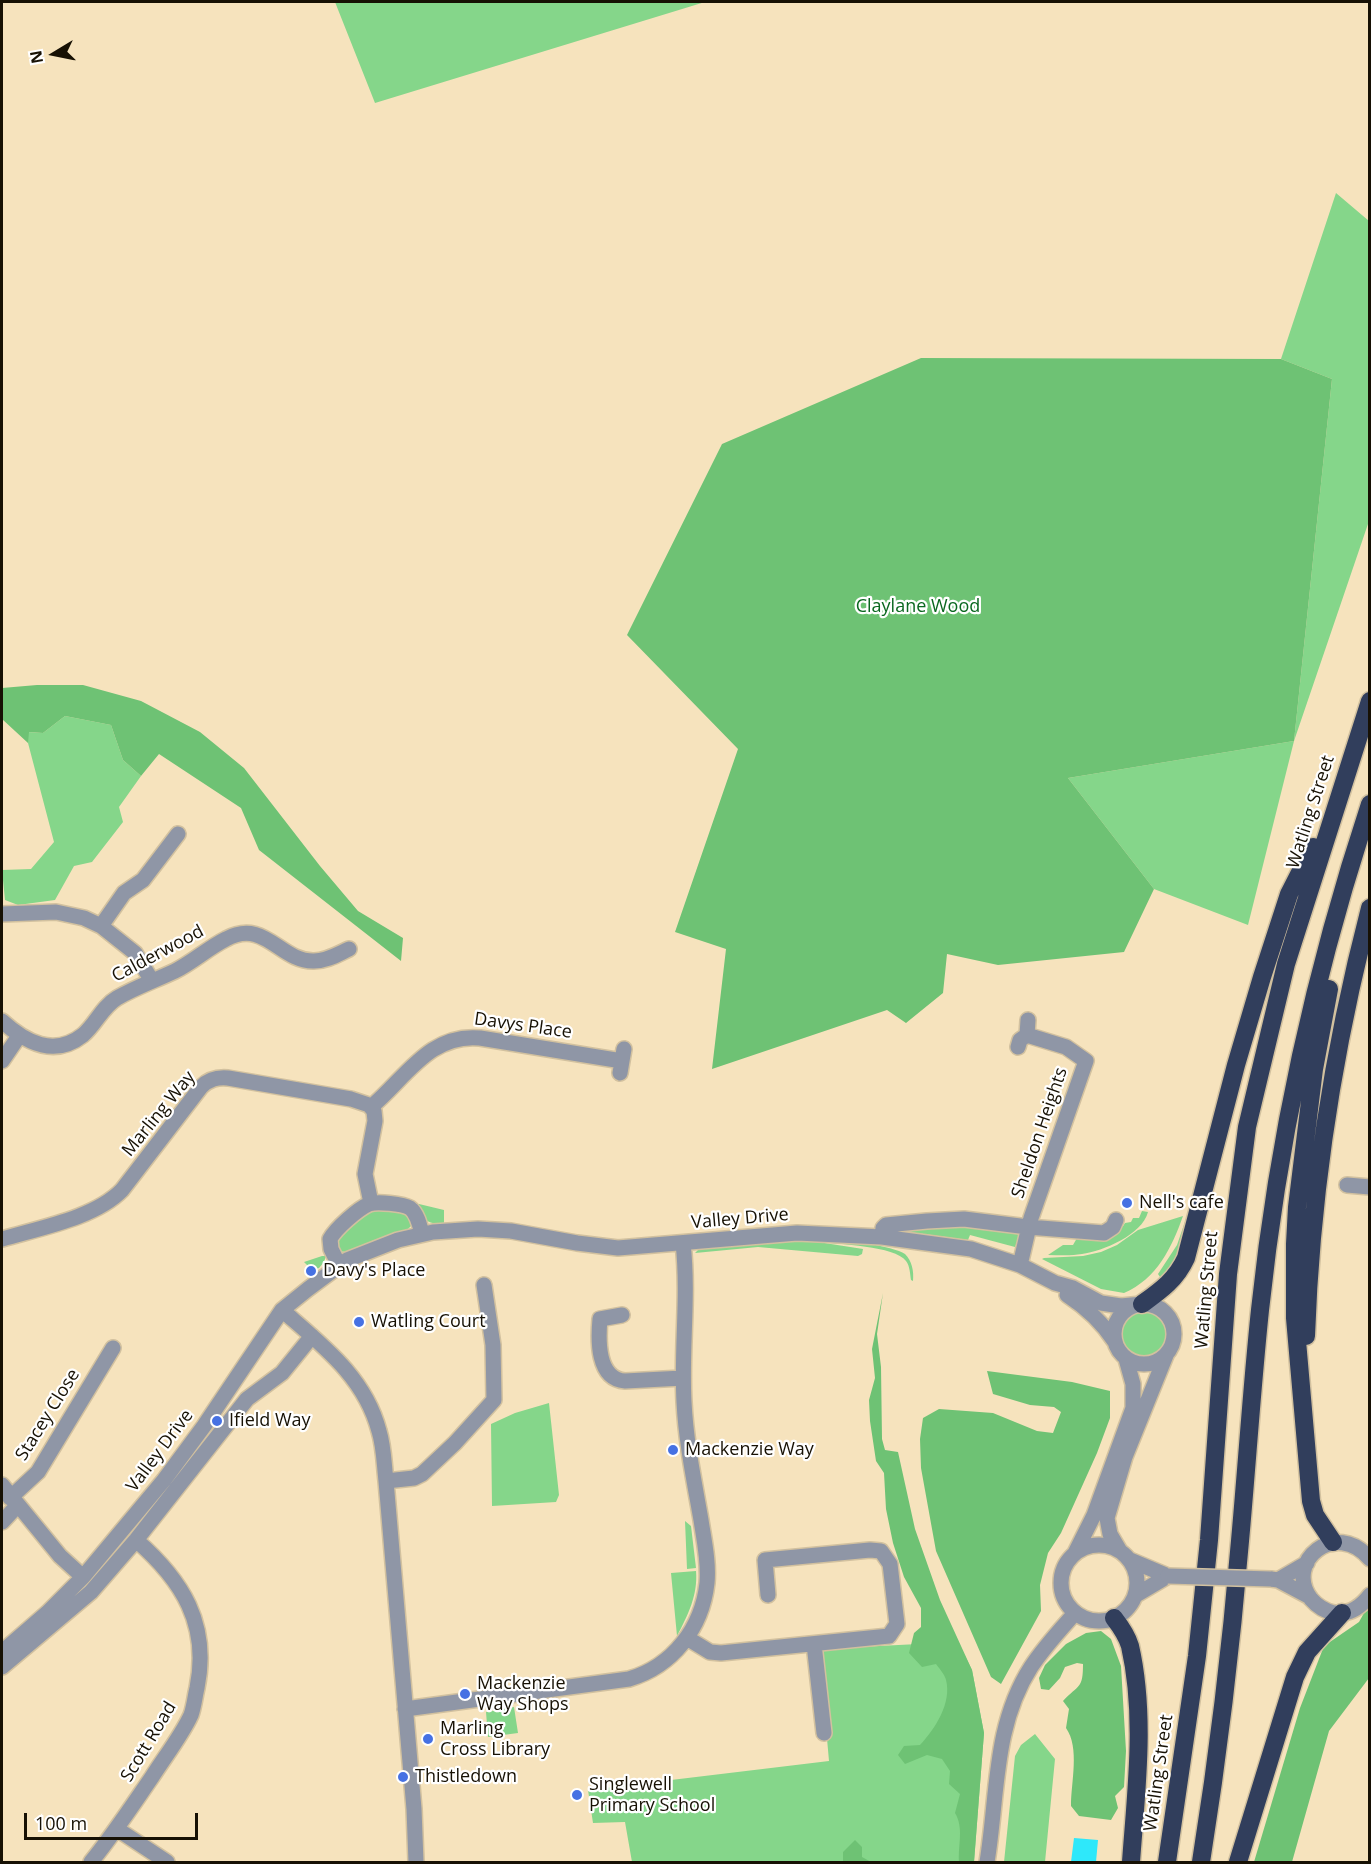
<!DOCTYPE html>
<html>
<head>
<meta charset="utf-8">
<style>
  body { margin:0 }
  #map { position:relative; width:1371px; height:1864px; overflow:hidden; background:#f6e3bd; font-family:"Open Sans",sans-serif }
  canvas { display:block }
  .frame { position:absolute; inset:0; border:3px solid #171104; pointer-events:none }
  .north { position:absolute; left:24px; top:24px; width:60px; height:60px; -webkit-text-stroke:4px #fff; paint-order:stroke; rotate:260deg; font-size:16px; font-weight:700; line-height:24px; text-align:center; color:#171104 }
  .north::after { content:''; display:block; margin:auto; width:21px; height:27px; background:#171104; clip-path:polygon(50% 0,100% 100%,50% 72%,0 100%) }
  .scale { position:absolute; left:24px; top:1813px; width:174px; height:27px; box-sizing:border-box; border:3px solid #171104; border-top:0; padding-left:8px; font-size:18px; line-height:21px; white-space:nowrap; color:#171104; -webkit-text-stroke:4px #fff; paint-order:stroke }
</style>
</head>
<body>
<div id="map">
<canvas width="1371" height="1864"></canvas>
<div class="frame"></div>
<div class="north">N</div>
<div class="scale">100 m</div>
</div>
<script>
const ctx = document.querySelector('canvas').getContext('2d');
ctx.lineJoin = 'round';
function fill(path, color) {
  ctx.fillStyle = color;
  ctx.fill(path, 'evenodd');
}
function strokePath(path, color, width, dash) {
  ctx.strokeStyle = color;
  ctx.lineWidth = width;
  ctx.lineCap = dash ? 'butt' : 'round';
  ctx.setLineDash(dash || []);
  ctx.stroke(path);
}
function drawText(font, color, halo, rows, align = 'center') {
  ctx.font = font + ' "Open Sans",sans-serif';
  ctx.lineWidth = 4.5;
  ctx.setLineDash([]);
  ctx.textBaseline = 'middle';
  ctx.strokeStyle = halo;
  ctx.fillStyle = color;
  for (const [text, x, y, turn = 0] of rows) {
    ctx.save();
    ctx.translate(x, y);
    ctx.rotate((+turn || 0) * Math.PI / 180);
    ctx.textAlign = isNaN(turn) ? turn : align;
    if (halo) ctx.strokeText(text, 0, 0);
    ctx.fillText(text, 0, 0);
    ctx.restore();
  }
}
fill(new Path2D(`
  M335,2H705L375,103Z
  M1336,193L1369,221V521L1294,741L1248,925L1154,889L1068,778L1294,741L1332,379L1281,359Z
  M65,716L111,725L123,760L141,776L119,807L123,822L92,862L74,866L55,900L18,905L5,900L2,870L31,869L54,842L28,743V732L43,733Z
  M419,1204L444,1210V1223C428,1225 424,1220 416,1207Z
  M1190,1207L1180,1252L1162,1280L1158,1274L1177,1245Z
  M371,1208L407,1211L412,1225L408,1229L372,1241L347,1252L336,1251L337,1235Z
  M1142,1211L1148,1212C1142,1235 1103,1251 1082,1254C1071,1256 1059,1255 1048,1255L1063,1245H1073L1077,1238C1093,1237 1116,1240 1125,1223L1131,1222L1133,1218H1139Z
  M1183,1216C1172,1247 1157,1279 1124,1293L1101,1289L1042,1259L1044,1258L1083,1256L1101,1252L1117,1245L1138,1230Z
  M951,1223L1016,1231L1019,1237L1015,1247L970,1235L968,1240L894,1230Z
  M803,1239L804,1242C813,1242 816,1239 825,1239C841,1239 894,1246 905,1254C912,1261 914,1271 913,1281L911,1280C910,1274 910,1266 906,1261C895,1246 838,1244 818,1242L863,1249L862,1254L858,1256L758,1247L695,1253L700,1248Z
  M322,1256H326L324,1262L319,1268L312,1270L304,1262Z
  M1122 1334a22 22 0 1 1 44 0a22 22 0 1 1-44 0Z
  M549,1403L559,1495L556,1502L492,1506L491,1424L515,1413Z
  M685,1521L691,1526L696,1568L687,1569Z
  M696,1571C698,1595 688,1615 677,1636L671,1573Z
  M958,1642L972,1670L984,1733L974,1862H632L625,1822L593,1823L588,1790L829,1761L819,1649Z
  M514,1707L518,1733L488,1737L486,1712Z
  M1035,1734L1055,1759L1045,1862H1004L1015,1756L1021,1745Z`), '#85d68a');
fill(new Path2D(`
  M921,358L1281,359L1332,379L1294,741L1068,778L1154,889L1124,952L998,965L947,954L943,993L906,1023L887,1010L712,1069L726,949L675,932L738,749L627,635L722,444Z
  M37,685H83L141,701L200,732L244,768L320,866L358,911L403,938L401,961L259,850L241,808L159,754L141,776L123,760L111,725L65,716L43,733L29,732L28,743L2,719V688Z
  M883,1293L877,1334L881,1367L882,1439L885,1450L898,1452L915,1529L940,1600L972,1670L984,1733L974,1862H959C958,1844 964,1828 955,1813L960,1794L949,1784L950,1771L942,1759L927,1755L905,1764L898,1755L904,1746L920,1745C935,1729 952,1703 946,1680C945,1675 939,1668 936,1664L922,1667L909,1653L914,1633L921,1627V1608L904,1577L893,1543L886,1509L884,1473L876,1461L870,1421L869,1400L875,1378L872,1349Z
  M987,1371L1072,1382L1110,1391V1418L1097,1453L1061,1533L1048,1553L1040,1585L1041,1611L1001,1684L991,1677L936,1551L921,1468L920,1439L923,1418L939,1409L993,1413L1037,1431L1053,1433L1061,1412L1054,1407L1030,1405L993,1394Z
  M1369,1604V1678L1329,1731L1292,1862H1254L1300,1708L1324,1646L1359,1622Z
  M1101,1631L1111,1639L1121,1666L1126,1751L1124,1787L1115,1796L1118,1808L1111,1820L1079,1816L1071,1806C1071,1782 1080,1748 1066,1728L1069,1709L1063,1701C1079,1684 1083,1689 1083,1664L1077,1663L1065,1667L1060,1678L1049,1690L1041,1689L1039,1678L1045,1665L1066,1644L1086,1633Z
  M855,1840L862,1847V1857L871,1862H843V1852Z`), '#6ec274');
fill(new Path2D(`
  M1074,1838L1098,1840L1096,1862H1071Z`), '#2ee8fa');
const minor = new Path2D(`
  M2,914L56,912L84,918L101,926L135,953L152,981
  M101,926L124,893L143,880L178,834
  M2,1021C25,1042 54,1058 83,1035C96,1024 102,1007 117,998C136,987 156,980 175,971C193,962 208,948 226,939C265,918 280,962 314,961C327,961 338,954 349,949
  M1027,1035L1028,1020
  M1018,1047L1020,1040L1027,1035L1066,1047L1086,1061L1031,1218L1020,1265
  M2,1061L19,1036
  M620,1073L624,1049
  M371,1107C405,1079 429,1033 480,1038L622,1061
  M1347,1185L1370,1187
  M882,1237L883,1228L886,1225L927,1221L964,1219L1028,1227L1104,1233L1113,1227L1116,1220
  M2,1239C39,1228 95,1218 122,1190L201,1087C209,1079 217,1077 228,1078L351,1099L369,1105L374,1111L375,1121L365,1174L371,1203
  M339,1265L331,1249L330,1239C336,1228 358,1209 369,1204C377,1201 403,1204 410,1208C417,1213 420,1226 422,1234
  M1067,1295C1087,1308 1102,1322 1115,1342
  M1114 1334a30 30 0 1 1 60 0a30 30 0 1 1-60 0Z
  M282,1310C322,1345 365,1377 379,1431C384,1447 384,1464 386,1481L414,1809L416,1862
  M622,1315L600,1319C598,1340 597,1379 625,1381L683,1378
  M386,1481L414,1478L422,1474L455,1443L494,1400L493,1345L484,1285
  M2,1485L60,1556L83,1577
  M10,1498L38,1472L113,1348
  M2,1522L17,1506
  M1061 1583a38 38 0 1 1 76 0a38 38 0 1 1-76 0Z
  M1120,1551L1110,1534L1107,1518L1125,1457L1167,1353
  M1075,1553L1094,1515L1133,1408V1384L1126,1359
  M1370,1559C1336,1518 1283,1562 1311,1599C1317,1606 1325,1611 1334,1613C1349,1615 1361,1607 1370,1595
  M1130,1560L1168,1576
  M1271,1579L1278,1580L1308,1596
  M1278,1580L1307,1563
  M1136,1595L1168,1576
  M687,1638L710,1652L721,1653L889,1636L897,1624L890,1564L881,1551L870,1550L765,1560L768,1595
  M814,1644L824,1733
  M2,1652L47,1613L83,1577L164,1480L204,1426L282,1310L308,1289L347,1260L398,1240L433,1232L478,1229L511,1231L577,1243L618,1248L797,1233L882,1237L971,1249L1020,1265L1055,1283L1073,1288L1101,1303L1121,1306L1142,1304
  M2,1667L91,1592L136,1540L247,1399L282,1373L312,1336
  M405,1709L629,1679C673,1666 702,1628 707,1583C709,1562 704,1540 701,1520C694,1480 686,1442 684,1402C681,1349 689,1296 683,1243
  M117,1829L167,1862
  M91,1862C113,1835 132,1806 152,1777C164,1758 182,1735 191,1715C194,1707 195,1696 197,1688C210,1624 182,1580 136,1540
  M987,1862C998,1796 993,1726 1031,1667C1044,1647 1060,1630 1075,1613`);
const highway = new Path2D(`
  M1329,989L1314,1069L1297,1207L1295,1244V1318L1311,1501L1315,1515L1333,1542
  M1142,1304C1160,1291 1176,1280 1186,1258L1236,1065L1262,977L1289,894L1313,847
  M1306,1336C1311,1190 1333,1050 1370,908
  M1114,1618C1121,1627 1127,1636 1130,1646C1146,1716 1136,1792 1131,1862
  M1167,1862L1197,1656L1209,1540L1228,1274L1247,1127L1286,964L1370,701
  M1201,1862C1218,1756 1231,1649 1240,1541C1247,1464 1252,1386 1260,1310C1278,1139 1316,967 1370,804
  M1238,1862L1295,1677L1307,1652L1342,1613`);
strokePath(minor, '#d2c19f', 18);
strokePath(highway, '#d2c19f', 21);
strokePath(minor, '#8f96a6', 15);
strokePath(highway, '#313e5c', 18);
const minorBridge = new Path2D(`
  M1168,1576L1271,1579`);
strokePath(minorBridge, '#d2c19f', 18, []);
strokePath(minorBridge, '#8f96a6', 15);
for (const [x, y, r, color] of [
  [1127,1203,6,"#4671e3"],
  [311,1271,6,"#4671e3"],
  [359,1322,6,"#4671e3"],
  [217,1421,6,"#4671e3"],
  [673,1450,6,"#4671e3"],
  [465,1694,6,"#4671e3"],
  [428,1739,6,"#4671e3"],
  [403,1777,6,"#4671e3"],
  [577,1795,6,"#4671e3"]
]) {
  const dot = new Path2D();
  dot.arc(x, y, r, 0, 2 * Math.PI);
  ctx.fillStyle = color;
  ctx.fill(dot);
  strokePath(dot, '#fff', 2);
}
drawText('18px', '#0a681f', '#fff', [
  ["Claylane Wood",918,607]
]);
drawText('18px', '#171104', '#fff', [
  ["Watling Street",1311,812,-72],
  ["Calderwood",158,954,-28],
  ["Davys Place",523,1026,8],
  ["Marling Way",159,1114,-51],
  ["Sheldon Heights",1040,1133,-71],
  ["Valley Drive",740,1219,-5],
  ["Watling Street",1207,1290,-85],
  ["Stacey Close",48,1415,-58],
  ["Valley Drive",160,1451,-53],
  ["Scott Road",149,1742,-59],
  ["Watling Street",1159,1773,-82]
]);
drawText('18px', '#171104', '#fff', [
  ["Nell's cafe",1139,1203],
  ["Davy's Place",323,1271],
  ["Watling Court",371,1322],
  ["Ifield Way",229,1421],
  ["Mackenzie Way",685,1450],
  ["Mackenzie",477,1684],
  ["Way Shops",477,1705],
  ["Marling",440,1729],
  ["Cross Library",440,1750],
  ["Thistledown",415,1777],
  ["Singlewell",589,1785],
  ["Primary School",589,1806]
], 'left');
</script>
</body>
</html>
